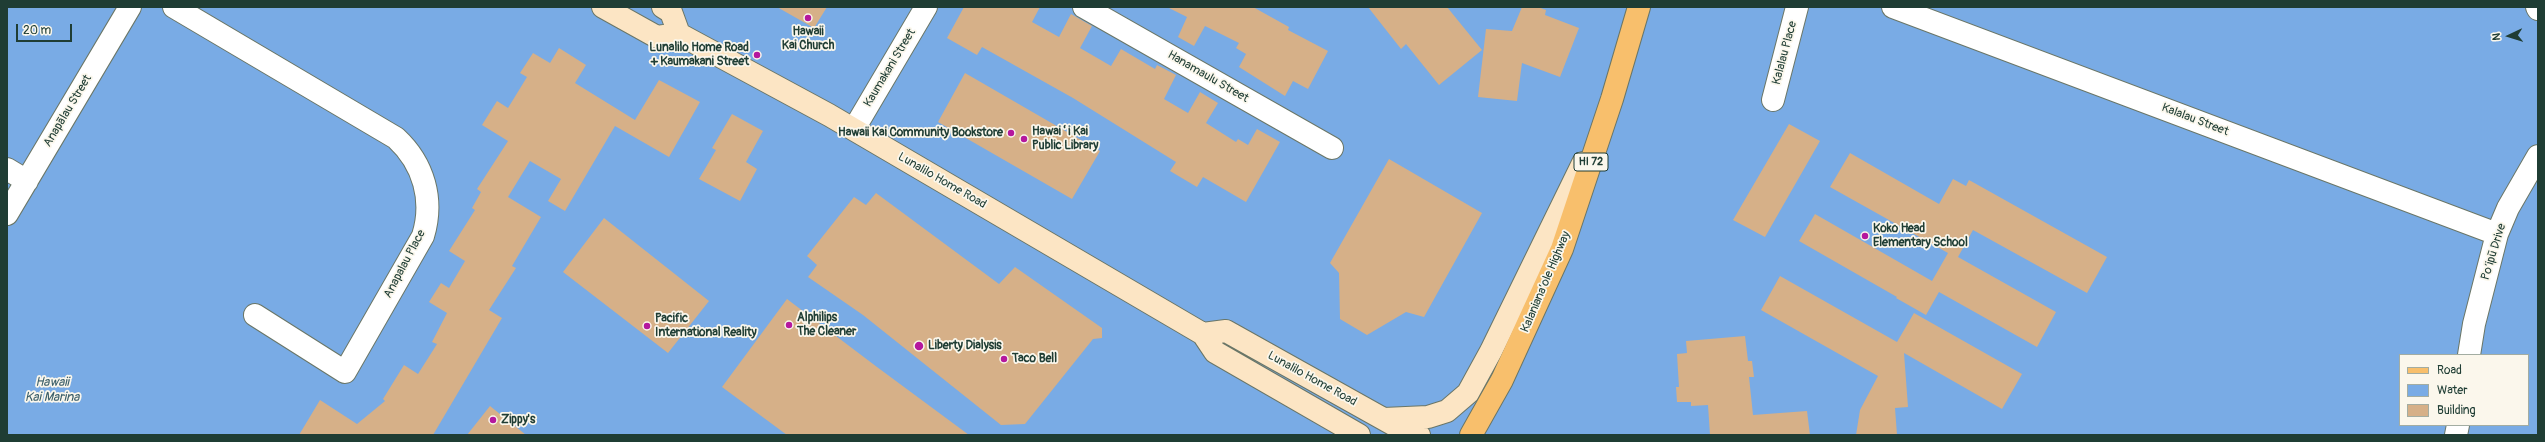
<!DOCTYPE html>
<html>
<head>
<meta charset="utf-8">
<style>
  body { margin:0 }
  #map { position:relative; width:2545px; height:442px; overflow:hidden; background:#f5e1c5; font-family:Pangolin,sans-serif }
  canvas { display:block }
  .frame { position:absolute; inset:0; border:8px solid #1f3d34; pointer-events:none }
  .legend { position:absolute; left:2399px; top:354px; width:130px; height:72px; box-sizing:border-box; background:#fbf7ec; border:1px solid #a3ada2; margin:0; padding:5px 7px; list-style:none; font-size:12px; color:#1f3d34 }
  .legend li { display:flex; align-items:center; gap:8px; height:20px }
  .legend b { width:20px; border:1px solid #a3ada2 }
  .north { position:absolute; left:2489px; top:16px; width:40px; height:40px; -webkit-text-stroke:3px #fbf7ec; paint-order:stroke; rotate:266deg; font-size:11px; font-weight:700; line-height:16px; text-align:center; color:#1f3d34 }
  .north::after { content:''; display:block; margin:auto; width:14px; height:18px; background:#1f3d34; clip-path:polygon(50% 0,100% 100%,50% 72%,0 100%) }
  .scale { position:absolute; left:16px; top:24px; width:56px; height:18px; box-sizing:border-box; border:2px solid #1f3d34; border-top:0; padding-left:5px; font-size:12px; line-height:14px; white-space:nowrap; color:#1f3d34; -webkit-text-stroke:3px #fbf7ec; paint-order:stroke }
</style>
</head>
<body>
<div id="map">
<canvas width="2545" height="442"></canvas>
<div class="frame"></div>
<ul class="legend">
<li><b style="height:5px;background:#f8bf6c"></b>Road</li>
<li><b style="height:11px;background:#79abe5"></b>Water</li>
<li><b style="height:11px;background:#d6b088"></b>Building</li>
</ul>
<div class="north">N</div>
<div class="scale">20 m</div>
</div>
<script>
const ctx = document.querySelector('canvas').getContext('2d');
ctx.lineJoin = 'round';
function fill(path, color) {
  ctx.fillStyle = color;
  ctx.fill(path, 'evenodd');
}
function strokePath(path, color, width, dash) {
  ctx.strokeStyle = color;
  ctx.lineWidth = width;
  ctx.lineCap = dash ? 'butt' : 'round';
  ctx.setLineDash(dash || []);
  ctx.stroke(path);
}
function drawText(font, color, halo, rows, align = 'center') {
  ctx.font = font + ' Pangolin,sans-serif';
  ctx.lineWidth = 3.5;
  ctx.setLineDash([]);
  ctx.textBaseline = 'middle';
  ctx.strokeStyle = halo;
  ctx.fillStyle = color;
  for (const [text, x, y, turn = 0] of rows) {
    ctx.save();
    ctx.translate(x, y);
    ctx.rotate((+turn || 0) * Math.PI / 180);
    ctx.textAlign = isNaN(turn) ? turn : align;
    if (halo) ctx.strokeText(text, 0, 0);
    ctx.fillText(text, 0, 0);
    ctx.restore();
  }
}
fill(new Path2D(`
  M7,7H2538V435H7ZM2400,355H2528V425H2400Z`), '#79abe5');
fill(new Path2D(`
  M777,7H827L814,28Z
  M964,7H1040L1032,22L1059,37L1071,14L1092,26L1080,48L1111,66L1121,49L1155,69L1157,65L1176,75L1164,99L1188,113L1200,92L1218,103L1206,123L1236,142L1238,139L1248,145L1257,129L1280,142L1246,202L1203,177L1197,187L1170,171L1176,162L1073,98L982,47L977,55L947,38Z
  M1167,7H1253L1289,27L1288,30L1328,51L1308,89L1293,81L1285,96L1239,67L1246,54L1236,48L1239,43L1205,26L1194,46L1178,37L1187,17Z
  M1368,7H1447L1482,50L1439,85L1406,44L1401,49Z
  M1522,7H1538L1546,10L1545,15L1579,28L1560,77L1522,63L1517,101L1478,97L1486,29L1512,31Z
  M559,48L586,65L575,83L635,120L659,80L700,102L669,157L615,126L565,211L548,201L561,179L530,161L508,197L541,217L512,266L516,268L489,310L502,318L433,435H299L320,400L357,424L385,401L383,399L404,365L418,374L437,344L432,342L447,313L429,302L441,283L449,288L465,261L449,251L475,210L472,208L481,192L477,189L508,141L482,125L497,101L508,108L527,77L520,73L533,53L550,63Z
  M965,73L1100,151L1072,199L938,122Z
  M732,114L763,131L746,162L757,169L740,201L699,179L716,150L712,148Z
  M1789,124L1820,141L1765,237L1733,220Z
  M1850,153L1939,204L1953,179L1966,186L1969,180L2107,257L2087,293L1973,230L1958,257L2056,312L2037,347L1939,292L1926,315L1896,298L1897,297L1799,241L1815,214L1932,281L1948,253L1830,187Z
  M1389,159L1482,213L1424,317L1406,312L1367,335L1340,319L1339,273L1330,263Z
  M876,193L999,284L1015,267L1102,328V338L1093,339L1025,424L1001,425L863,315L808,277L817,265L807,256L854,197L866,205Z
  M604,218L709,301L668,353L563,272Z
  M1780,276L1897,342L1914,313L2022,374L2002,409L1904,353L1908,407L1895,408L1897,435H1856L1860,410L1878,376L1761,310Z
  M787,299L877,367L969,435H787L722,387Z
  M1745,336L1748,361H1752L1754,377H1749L1753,415L1807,411L1810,435H1710L1708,405L1691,406V402H1677L1676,387H1679L1677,354L1687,353L1686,341Z
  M490,406L526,435H467Z`), '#d6b088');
const minor = new Path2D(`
  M174,7L396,138C424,164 434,200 423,236L345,372L255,315
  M1084,7L1332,148
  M1893,7L2497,234
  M2537,7L2538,9
  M1773,100L1797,7
  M854,129L926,7
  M7,169L27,181
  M7,214L130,7
  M2469,355L2474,324L2497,234L2508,208L2538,156
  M2456,435L2458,425`);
const secondary = new Path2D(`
  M603,7L657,37L679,34L829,115L1203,334L1215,352L1359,435
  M663,7L671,12L679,34
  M1203,334L1226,331L1396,426L1419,435
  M1384,419L1428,417L1447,411L1468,393L1491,351L1583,163`);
const primary = new Path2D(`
  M1471,435L1502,380L1562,249L1612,99L1639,7`);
strokePath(minor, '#6a7667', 24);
strokePath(secondary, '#6a7667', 24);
strokePath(primary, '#6a7667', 24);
strokePath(minor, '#fff', 22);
strokePath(secondary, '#fce5c4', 22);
strokePath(primary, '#f8bf6c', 22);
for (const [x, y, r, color] of [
  [808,18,4,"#b5179e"],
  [757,55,4,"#b5179e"],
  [1011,133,4,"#b5179e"],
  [1024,139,4,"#b5179e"],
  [1865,236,4,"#b5179e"],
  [789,325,4,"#b5179e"],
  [647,326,4,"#b5179e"],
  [919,346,5,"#b5179e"],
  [1004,359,4,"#b5179e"],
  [493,420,4,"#b5179e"]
]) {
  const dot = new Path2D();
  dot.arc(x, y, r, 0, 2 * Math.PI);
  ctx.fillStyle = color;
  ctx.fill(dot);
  strokePath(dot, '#fbf7ec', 1.5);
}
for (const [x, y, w] of [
  [1591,162,34]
]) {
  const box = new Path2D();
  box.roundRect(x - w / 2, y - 9, w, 18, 3);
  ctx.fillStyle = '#fbf7ec';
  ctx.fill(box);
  strokePath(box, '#1f3d34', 1);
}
drawText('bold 11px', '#1f3d34', null, [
  ["HI 72",1591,162]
]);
drawText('bold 12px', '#1f3d34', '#fbf7ec', [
  ["Hawaii",808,32,"center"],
  ["Kai Church",808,46,"center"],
  ["Lunalilo Home Road",749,48,"right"],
  ["+ Kaumakani Street",749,62,"right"],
  ["Hawaiʻi Kai",1032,132],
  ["Public Library",1032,146],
  ["Hawaii Kai Community Bookstore",1003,133,"right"],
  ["Koko Head",1873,229],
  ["Elementary School",1873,243],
  ["Alphilips",797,318],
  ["The Cleaner",797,332],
  ["Pacific",655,319],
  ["International Reality",655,333],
  ["Liberty Dialysis",928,346],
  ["Taco Bell",1012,359],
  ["Zippy's",501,420]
], 'left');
drawText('12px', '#1f3d34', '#fbf7ec', [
  ["Kalalau Place",1785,53,-75],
  ["Kaumakani Street",890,68,-59],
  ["Hanamaulu Street",1208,77,30],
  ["Anapālau Street",68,111,-59],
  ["Kalalau Street",2195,120,21],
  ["Lunalilo Home Road",942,181,30],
  ["Po‘ipū Drive",2494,252,-73],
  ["Anapalau Place",405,264,-62],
  ["Kalaniana’ole Highway",1546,282,-67],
  ["Lunalilo Home Road",1312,379,29]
]);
drawText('italic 13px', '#3a5e69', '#fbf7ec', [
  ["Hawaii",52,383],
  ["Kai Marina",52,398]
]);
</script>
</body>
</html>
